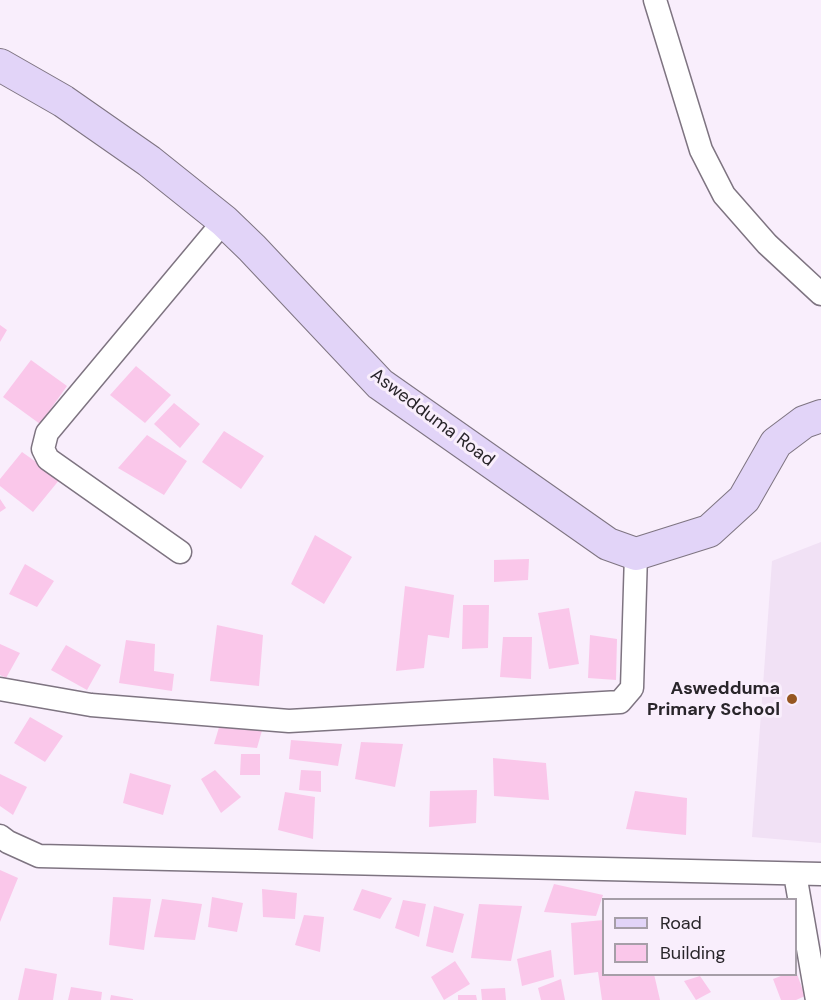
<!DOCTYPE html>
<html>
<head>
<meta charset="utf-8">
<style>
  body { margin:0 }
  #map { position:relative; width:821px; height:1000px; overflow:hidden; background:#f9eefc; font-family:"DM Sans",sans-serif }
  canvas { display:block }
  .legend { position:absolute; left:602px; top:898px; width:195px; height:78px; box-sizing:border-box; background:#f9eefc; border:2px solid #a69ea8; margin:0; padding:8px 10px; list-style:none; font-size:18px; color:#29252a }
  .legend li { display:flex; align-items:center; gap:12px; height:30px }
  .legend b { width:30px; border:2px solid #a69ea8 }
</style>
</head>
<body>
<div id="map">
<canvas width="821" height="1000"></canvas>
<ul class="legend">
<li><b style="height:8px;background:#e2d4f8"></b>Road</li>
<li><b style="height:16px;background:#fac7ea"></b>Building</li>
</ul>
</div>
<script>
const ctx = document.querySelector('canvas').getContext('2d');
ctx.lineJoin = 'round';
function fill(path, color) {
  ctx.fillStyle = color;
  ctx.fill(path, 'evenodd');
}
function strokePath(path, color, width, dash) {
  ctx.strokeStyle = color;
  ctx.lineWidth = width;
  ctx.lineCap = dash ? 'butt' : 'round';
  ctx.setLineDash(dash || []);
  ctx.stroke(path);
}
function drawText(font, color, halo, rows, align = 'center') {
  ctx.font = font + ' "DM Sans",sans-serif';
  ctx.lineWidth = 6;
  ctx.setLineDash([]);
  ctx.textBaseline = 'middle';
  ctx.strokeStyle = halo;
  ctx.fillStyle = color;
  for (const [text, x, y, turn = 0] of rows) {
    ctx.save();
    ctx.translate(x, y);
    ctx.rotate((+turn || 0) * Math.PI / 180);
    ctx.textAlign = isNaN(turn) ? turn : align;
    if (halo) ctx.strokeText(text, 0, 0);
    ctx.fillText(text, 0, 0);
    ctx.restore();
  }
}
fill(new Path2D(`
  M821,542V843L752,837L772,561Z`), '#f1e1f5');
fill(new Path2D(`
  M0,325L7,330L0,342Z
  M31,360L67,386L40,424L3,397Z
  M136,366L171,395L145,423L110,395Z
  M174,403L200,424L180,448L154,424Z
  M224,431L264,456L241,489L202,462Z
  M147,435L187,461L164,495L118,468Z
  M22,452L60,479L33,512L0,486V479Z
  M0,499L6,508L0,512Z
  M315,535L352,557L324,604L291,584Z
  M529,559L528,580L494,582V560Z
  M25,564L54,581L37,607L9,594Z
  M405,586L454,595L449,638L428,635L424,668L396,671Z
  M463,605H489L488,648L462,649Z
  M569,608L579,664L549,669L538,613Z
  M217,625L263,635L259,686L210,681Z
  M590,635L617,639L616,680L588,678Z
  M503,637H532L531,679L500,677Z
  M126,640L155,644L154,671L174,674L172,691L119,683Z
  M0,644L20,653L6,678L0,675Z
  M66,645L101,665L87,690L51,670Z
  M30,717L63,736L45,762L14,743Z
  M220,724L263,727L257,748L214,744Z
  M291,740L342,744L338,766L289,759Z
  M361,742L403,744L395,787L355,779Z
  M241,754H260V775H240Z
  M493,758L546,763L549,800L494,796Z
  M215,770L241,797L221,813L201,779Z
  M301,770L321,771V792L299,790Z
  M130,773L171,785L163,815L123,803Z
  M0,774L27,787L13,815L0,806Z
  M477,790L476,823L429,827L430,791Z
  M635,791L687,798L686,835L626,829Z
  M285,792L315,797L313,839L278,830Z
  M0,870L18,878L0,922Z
  M554,884L603,895L596,916L544,912Z
  M262,889L297,893L295,919L263,917Z
  M362,889L392,898L380,919L353,910Z
  M113,897L151,899L144,950L109,945Z
  M212,897L243,903L237,932L208,927Z
  M162,899L202,904L195,940L154,937Z
  M403,900L426,904L419,937L395,928Z
  M479,904L522,906L511,961L471,958Z
  M434,906L464,914L453,953L426,946Z
  M304,915L324,917L320,952L295,945Z
  M604,920V974H654L660,1000H602L598,972L574,975L571,923Z
  M551,950L554,977L522,986L517,959Z
  M455,961L470,984L444,1000L431,977Z
  M25,968L57,974L53,1000H18Z
  M786,974H797L805,996L796,1000H781L773,979Z
  M700,976L711,992L696,1000L684,981Z
  M561,979L565,1000H541L538,988Z
  M71,987L102,992L101,1000H68Z
  M505,988L506,1000H482L481,989Z
  M111,995L133,999V1000H110Z
  M458,995H476L477,1000H458Z`), '#fac7ea');
const street = new Path2D(`
  M655,0L701,150L724,195L767,244L821,294
  M180,552L48,459L43,449L47,433L224,221
  M0,689L91,705L289,721L620,702L632,688L636,554
  M0,836L8,842L39,856L821,874
  M795,874L817,1000`);
const secondary = new Path2D(`
  M0,65L63,101L149,161L224,221L252,248L380,384L608,544L636,554L709,531L744,499L776,443L804,422L821,416`);
strokePath(street, '#7e7481', 25);
strokePath(secondary, '#7e7481', 34);
strokePath(street, '#fff', 22);
strokePath(secondary, '#e2d4f8', 32);
for (const [x, y, r, color] of [
  [792,699,6,"#965620"]
]) {
  const dot = new Path2D();
  dot.arc(x, y, r, 0, 2 * Math.PI);
  ctx.fillStyle = color;
  ctx.fill(dot);
  strokePath(dot, '#f9eefc', 2);
}
drawText('18px', '#29252a', '#f9eefc', [
  ["Aswedduma Road",432,418,37]
]);
drawText('bold 18px', '#29252a', '#f9eefc', [
  ["Aswedduma",780,689],
  ["Primary School",780,710]
], 'right');
</script>
</body>
</html>
